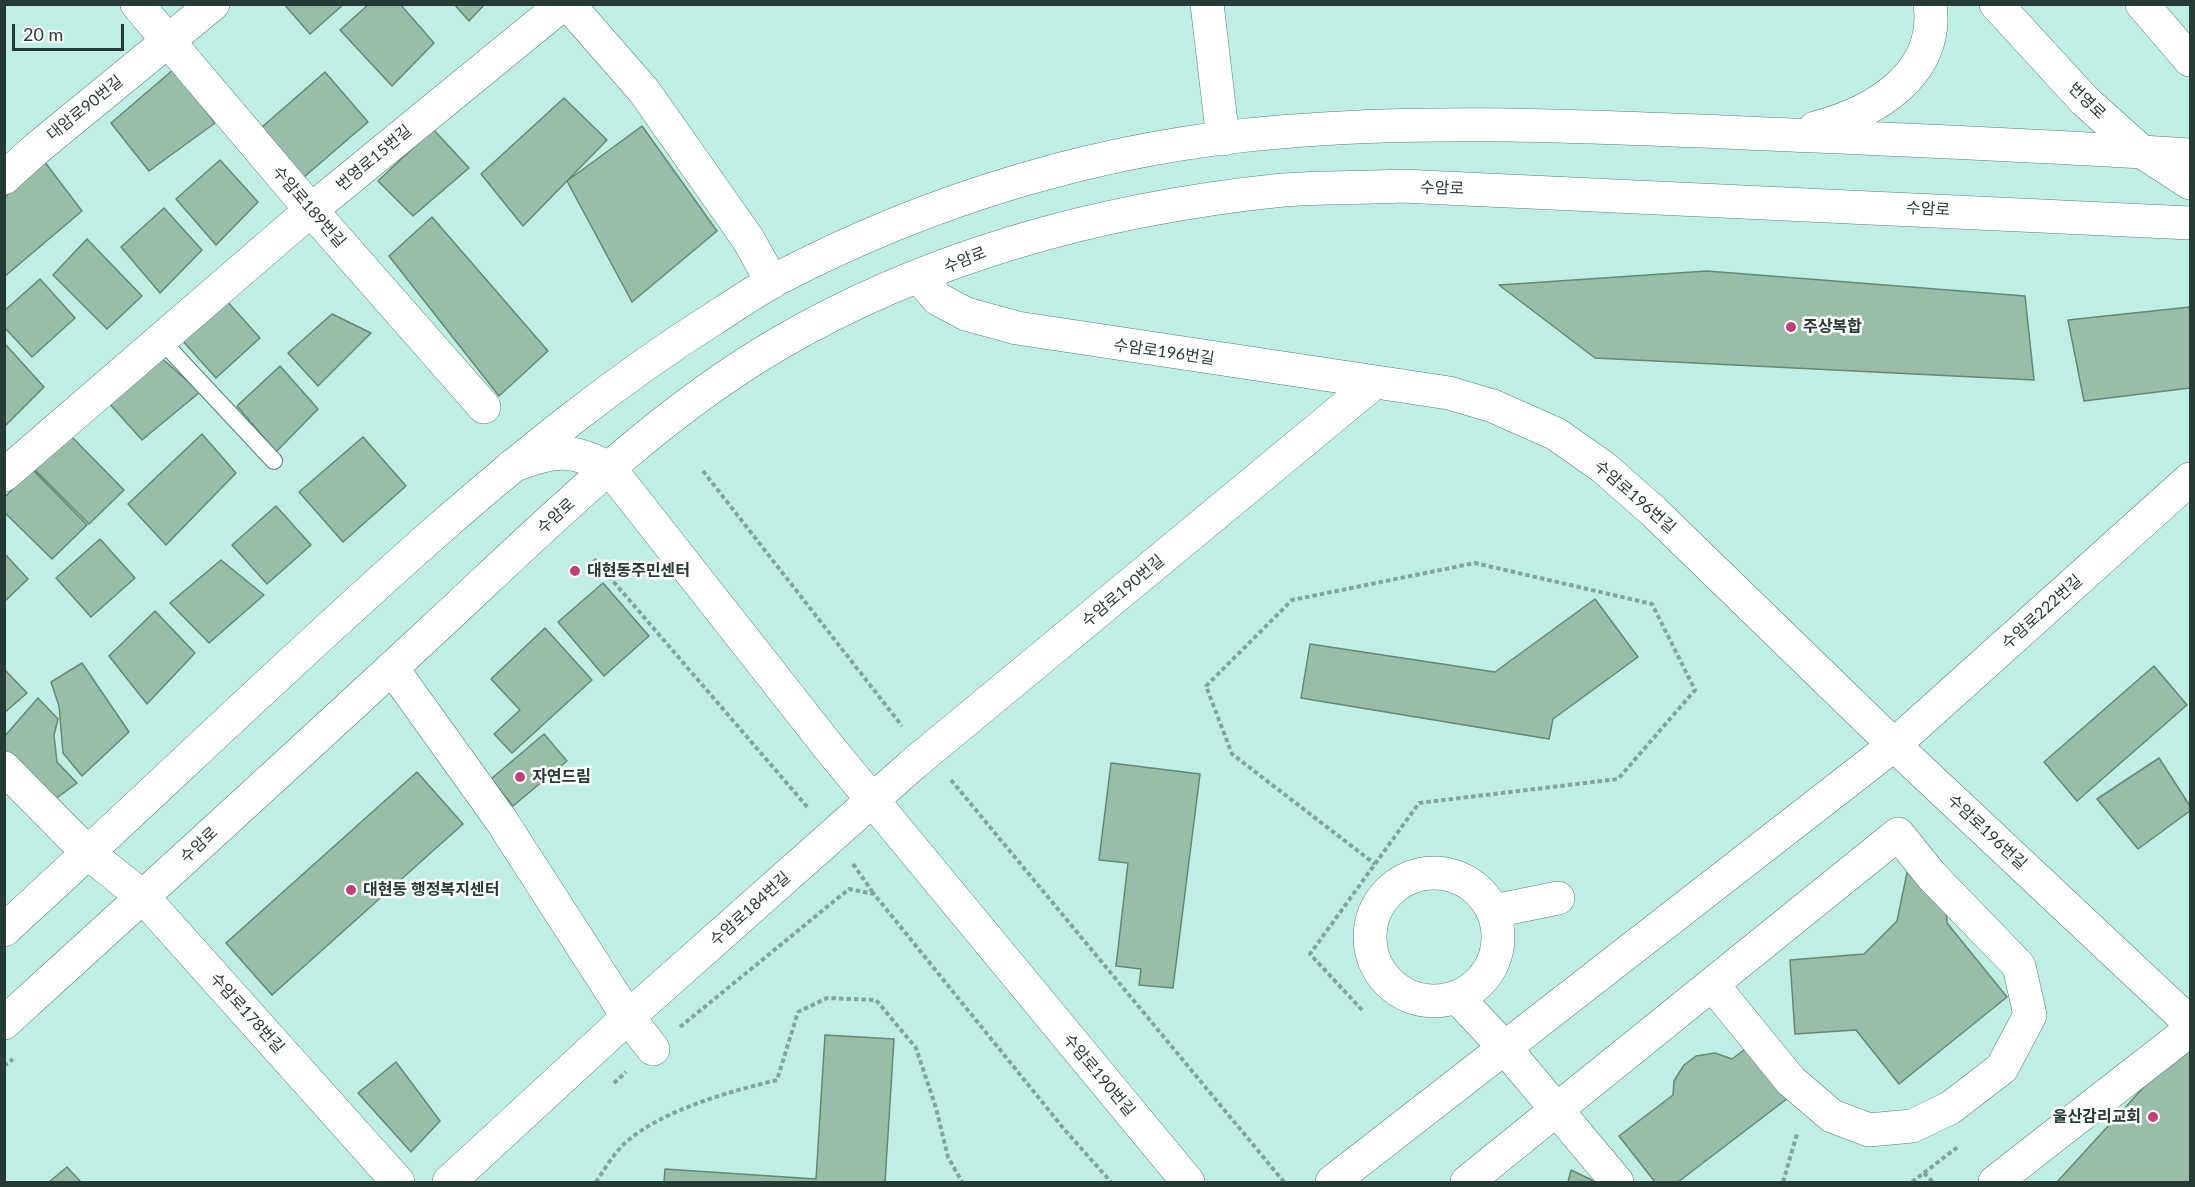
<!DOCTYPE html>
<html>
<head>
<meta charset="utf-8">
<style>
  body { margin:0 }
  #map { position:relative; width:2195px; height:1187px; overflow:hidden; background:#bfefe4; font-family:Lato,sans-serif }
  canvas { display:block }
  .frame { position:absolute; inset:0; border:6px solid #273b36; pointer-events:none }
  .scale { position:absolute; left:12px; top:24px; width:112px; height:27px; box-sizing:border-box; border:3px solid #273b36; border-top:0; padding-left:8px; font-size:18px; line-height:21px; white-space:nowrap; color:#273b36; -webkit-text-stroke:4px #fff; paint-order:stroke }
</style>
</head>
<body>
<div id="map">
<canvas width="2195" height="1187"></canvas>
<div class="frame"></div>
<div class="scale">20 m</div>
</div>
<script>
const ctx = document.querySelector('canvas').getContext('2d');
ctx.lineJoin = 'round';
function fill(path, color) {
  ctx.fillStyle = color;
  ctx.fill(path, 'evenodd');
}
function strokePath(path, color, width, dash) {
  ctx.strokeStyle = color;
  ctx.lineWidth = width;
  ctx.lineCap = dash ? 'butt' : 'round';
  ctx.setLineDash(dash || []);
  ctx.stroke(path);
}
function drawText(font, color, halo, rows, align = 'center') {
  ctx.font = font + ' Lato,"Noto Sans KR",sans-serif';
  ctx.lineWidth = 5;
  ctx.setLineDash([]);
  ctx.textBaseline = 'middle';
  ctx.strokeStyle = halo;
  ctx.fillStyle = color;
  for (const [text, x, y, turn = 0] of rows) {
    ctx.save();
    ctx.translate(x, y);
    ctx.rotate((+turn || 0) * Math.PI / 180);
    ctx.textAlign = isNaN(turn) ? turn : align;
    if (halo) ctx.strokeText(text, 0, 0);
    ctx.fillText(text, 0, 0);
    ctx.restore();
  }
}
const building = new Path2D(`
  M284,4H344L310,34Z
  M369,4H400L434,43L392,86L340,30Z
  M454,4H485L469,21Z
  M174,69L215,123L149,171L111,123Z
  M325,72L368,122L304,177L262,127Z
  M564,98L607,140L523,226L481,174Z
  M642,126L717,231L632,302L567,181Z
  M433,129L469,168L413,216L378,181Z
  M220,160L258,202L216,245L176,199Z
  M44,161L82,211L4,277V198Z
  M164,208L202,250L160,293L121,247Z
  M432,217L548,351L499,396L389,256Z
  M87,239L142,296L107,329L53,275Z
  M1707,271L2025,296L2034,380L1595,358L1499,285Z
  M40,279L75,318L32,357L4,327V311Z
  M225,299L260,338L216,378L181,339Z
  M2190,307V388L2084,401L2068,320Z
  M332,314L371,333L318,386L288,353Z
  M6,345L44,387L4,427V346Z
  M159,356L200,392L142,440L107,401Z
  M280,366L318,409L276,452L237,406Z
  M69,434L124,490L89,524L35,470Z
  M202,434L236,473L166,545L128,504Z
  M363,437L406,486L343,542L299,492Z
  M32,469L87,525L52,559L4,512V498Z
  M276,506L311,545L267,584L232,545Z
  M100,539L135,578L91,617L56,578Z
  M4,553L28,579L4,602Z
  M221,560L264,595L209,643L170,603Z
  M603,583L649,636L604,676L558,622Z
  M1595,599L1638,657L1553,719L1549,739L1301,698L1310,644L1495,672Z
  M155,611L195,653L147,704L109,656Z
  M545,628L592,680L512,753L494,734L520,710L491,679Z
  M82,663L129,732L82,776L63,753L59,706L51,682Z
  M2154,666L2187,705L2077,801L2044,762Z
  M4,669L27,693L4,713Z
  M38,698L58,719L54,735L57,762L77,783L50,803L4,753V737Z
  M544,734L567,761L513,806L491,779Z
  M2159,758L2190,806V811L2138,849L2097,799Z
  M1111,763L1200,774L1173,988L1139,985L1141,969L1116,966L1128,863L1099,860Z
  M417,772L463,824L272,995L226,943Z
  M1908,868L1945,890L1947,923L2007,997L1899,1084L1856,1030L1795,1034L1790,960L1864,954L1897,921Z
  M825,1035L894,1039L885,1182H664L665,1169L816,1179Z
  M1756,1041L1796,1092L1678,1182H1655L1619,1136L1673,1095L1674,1081L1684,1065L1696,1056L1715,1053L1732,1059Z
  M2183,1044L2190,1051V1182H2057Z
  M396,1062L440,1121L411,1152L358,1093Z
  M67,1167L81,1182H49Z
  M1571,1170L1596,1182H1568Z`);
fill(building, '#99bea8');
strokePath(building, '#648873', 1.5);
const service = new Path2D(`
  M161,340L274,461`);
const minor = new Path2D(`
  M137,4L311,210L484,407
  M568,4L644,91L748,239L772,282
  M1207,4L1223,139
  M4,178L36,149L213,4
  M920,278L938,299L966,314L1017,328L1449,393L1493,406L1556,434L1603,467L1653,511L1894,745L2190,1023
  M512,466C554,451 570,446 610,469L831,750L1188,1182
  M4,475L311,210L563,4
  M392,668L501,820L628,1017L653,1049
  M4,768L88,853
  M1370 937a64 64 0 1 1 128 0a64 64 0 1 1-128 0Z
  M1494,911L1558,898
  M1457,997L1505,1048L1617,1182
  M449,1182L628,1017L912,765L1375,382
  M1332,1182L1894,745L2190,479
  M1467,1182L1898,834L1931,875L2019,966L2030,1015L2002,1068L1950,1108L1912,1126L1869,1130L1832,1116L1791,1081L1712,984
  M1995,1182L2190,1030`);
const tertiary = new Path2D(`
  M88,853L143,897L398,1182`);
const secondary = new Path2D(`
  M1996,4L2085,101L2142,152L2190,183
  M2142,4L2190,60
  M1815,128C1873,113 1940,75 1930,4
  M4,930C150,797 291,659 439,529C526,453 615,381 713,319C733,306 754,292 775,280C931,198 1104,146 1280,132C1428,119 1575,126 1723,132C1879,139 2035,145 2190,155
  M4,1023C148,892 292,761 434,629C543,528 650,419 778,344C932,254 1107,208 1283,190C1322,187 1362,188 1402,186L2190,223`);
strokePath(service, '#538075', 18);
strokePath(minor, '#538075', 34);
strokePath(tertiary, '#538075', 34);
strokePath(secondary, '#538075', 34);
strokePath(new Path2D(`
  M703,471L902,726
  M594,559L809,809
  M951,780L1284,1182
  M853,864L874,894
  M1362,1010L1310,954L1419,803L1618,779L1695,690L1652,604L1475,563L1292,600L1206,686L1232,754L1375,864
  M680,1027L849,889L874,894L1064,1129L1111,1182
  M4,1066L13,1059
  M614,1083L626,1072
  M1924,1173L1933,1182
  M596,1182C604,1170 613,1155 623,1145C658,1111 731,1091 777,1080L798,1012L827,998L876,1000L916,1048L936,1108L948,1157L962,1182
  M1783,1182L1797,1134
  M1912,1182L1959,1146`), '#81a59d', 4, [4.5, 3]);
strokePath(service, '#fff', 16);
strokePath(minor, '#fff', 33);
strokePath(tertiary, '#fff', 33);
strokePath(secondary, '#fff', 33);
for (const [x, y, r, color] of [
  [1791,327,6,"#c63d77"],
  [575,571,6,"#c63d77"],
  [520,777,6,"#c63d77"],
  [351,890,6,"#c63d77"],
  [2153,1117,6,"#c63d77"]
]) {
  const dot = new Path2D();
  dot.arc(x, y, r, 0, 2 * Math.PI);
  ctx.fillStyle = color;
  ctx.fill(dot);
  strokePath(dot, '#fff', 2);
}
drawText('16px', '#273b36', '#fff', [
  ["번영로",2087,101,44],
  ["대암로90번길",85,108,-39],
  ["번영로15번길",374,158,-40],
  ["수암로",1442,188,2],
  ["수암로189번길",309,207,49],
  ["수암로",1928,209,3],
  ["수암로",965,260,-22],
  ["수암로196번길",1164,352,8],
  ["수암로196번길",1635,497,41],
  ["수암로",556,516,-42],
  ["수암로190번길",1123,591,-40],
  ["수암로222번길",2042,612,-42],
  ["수암로196번길",1987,832,43],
  ["수암로",199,845,-43],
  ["수암로184번길",750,909,-42],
  ["수암로178번길",247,1013,48],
  ["수암로190번길",1099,1075,50]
]);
drawText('bold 16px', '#273b36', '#fff', [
  ["주상복합",1803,327],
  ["대현동주민센터",587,571],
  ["자연드림",532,777],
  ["대현동 행정복지센터",363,890],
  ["울산감리교회",2141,1117,"right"]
], 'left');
</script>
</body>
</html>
